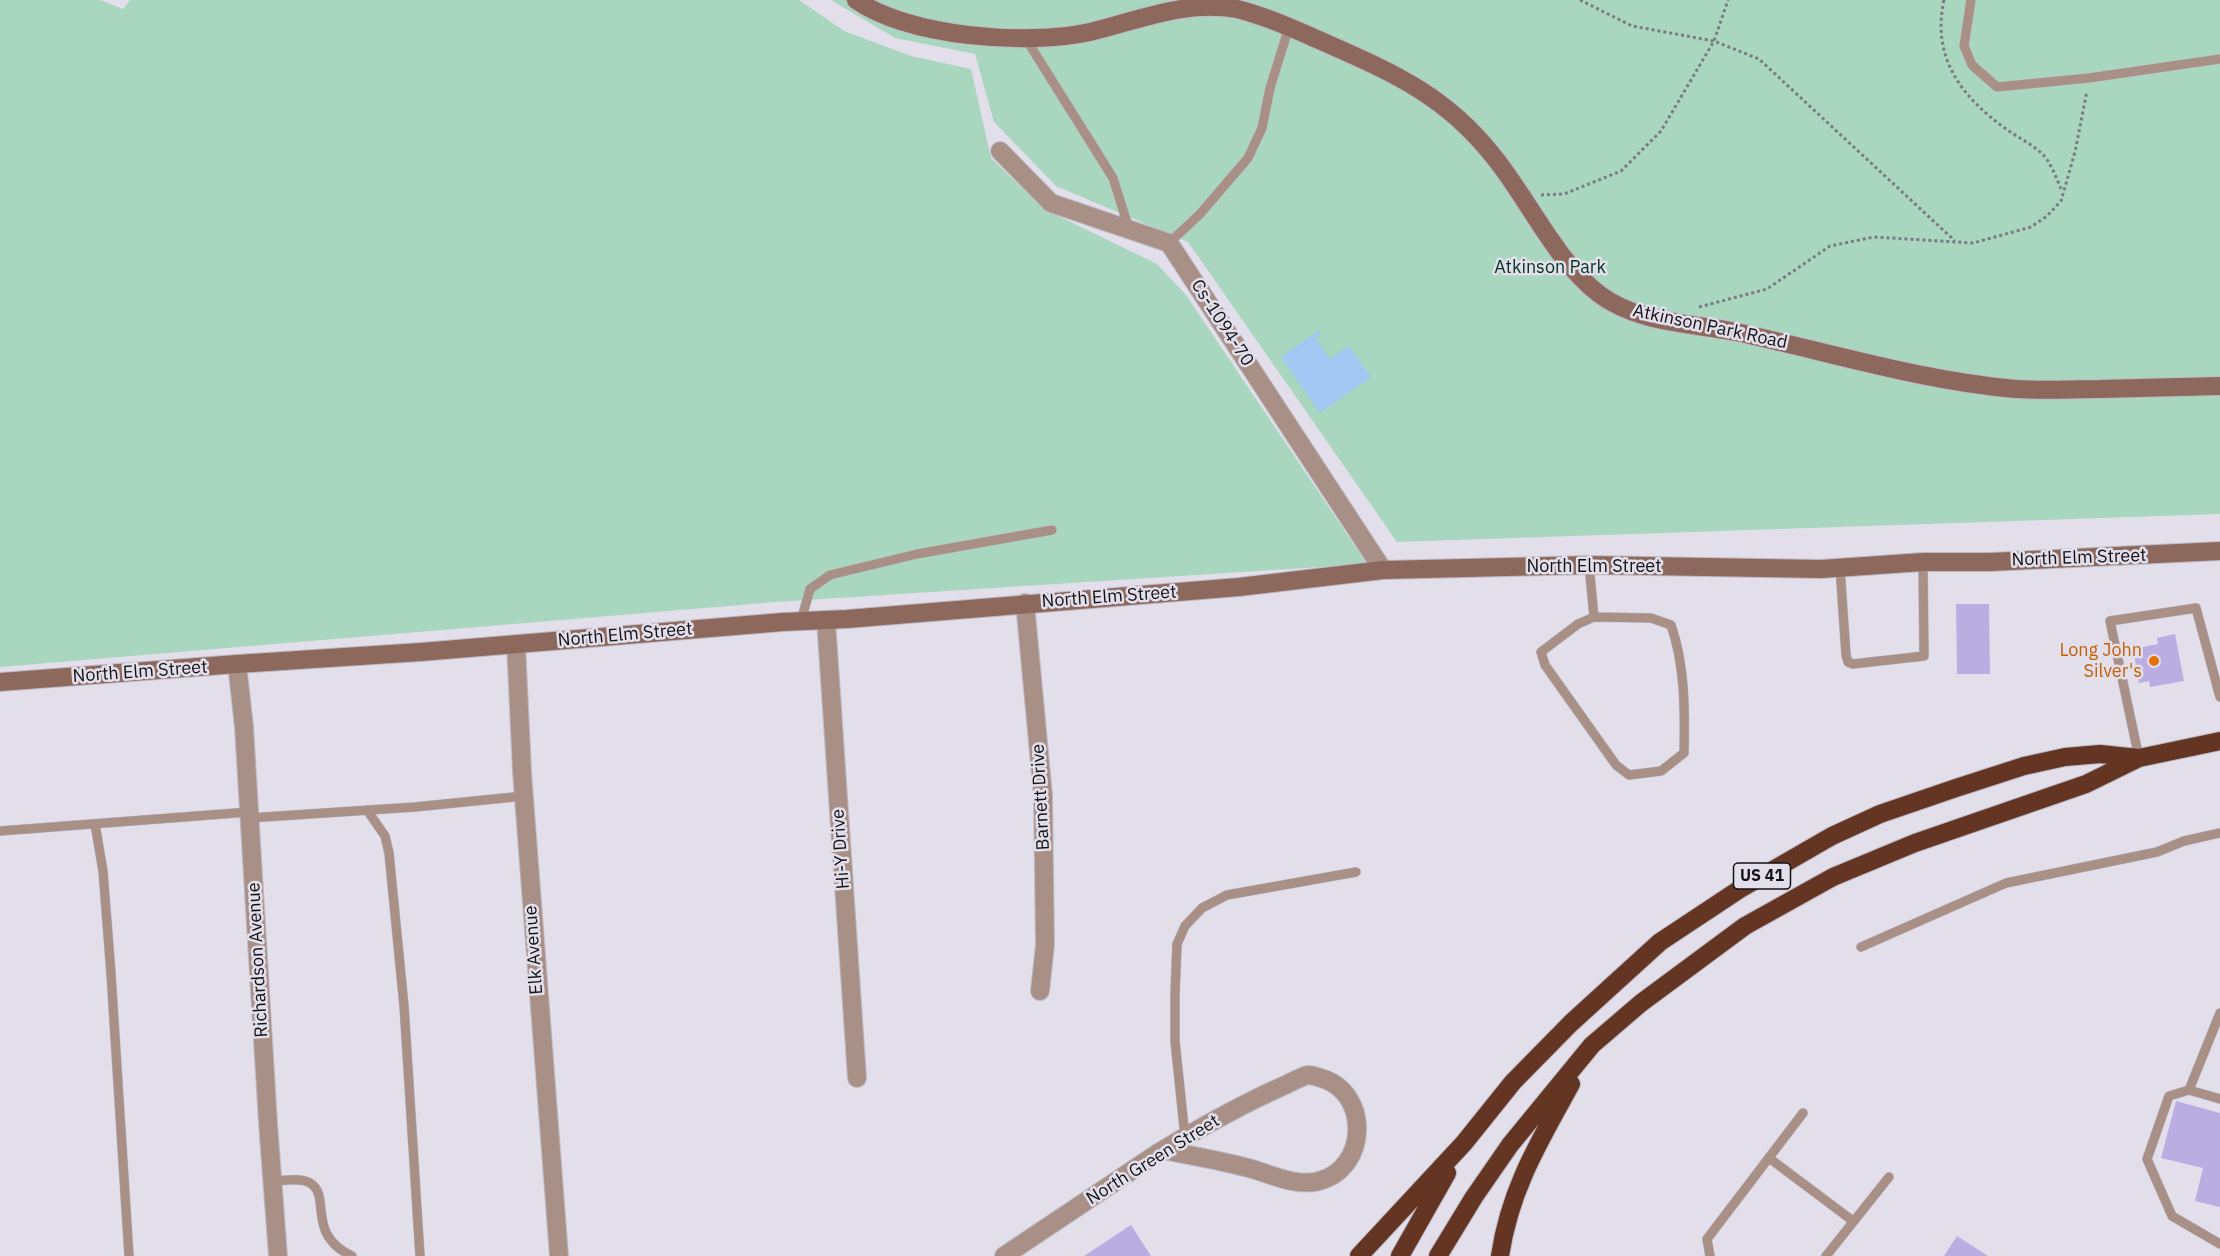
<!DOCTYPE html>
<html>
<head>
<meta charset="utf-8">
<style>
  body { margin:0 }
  canvas { display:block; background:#e2dfeb }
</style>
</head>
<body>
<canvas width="2220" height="1256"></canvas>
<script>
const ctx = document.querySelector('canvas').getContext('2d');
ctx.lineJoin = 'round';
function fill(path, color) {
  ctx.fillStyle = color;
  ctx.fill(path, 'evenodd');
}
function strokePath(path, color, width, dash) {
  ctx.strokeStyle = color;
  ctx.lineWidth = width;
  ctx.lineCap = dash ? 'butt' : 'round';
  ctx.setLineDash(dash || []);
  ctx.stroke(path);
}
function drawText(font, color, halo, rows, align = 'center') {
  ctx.font = font + ' "IBM Plex Sans",sans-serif';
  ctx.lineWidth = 5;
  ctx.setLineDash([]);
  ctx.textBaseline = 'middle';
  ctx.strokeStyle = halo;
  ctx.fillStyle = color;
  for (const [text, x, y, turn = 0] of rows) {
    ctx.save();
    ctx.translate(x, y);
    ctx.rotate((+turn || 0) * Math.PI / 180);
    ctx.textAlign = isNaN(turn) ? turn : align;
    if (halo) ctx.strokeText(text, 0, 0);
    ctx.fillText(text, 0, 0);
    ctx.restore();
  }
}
fill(new Path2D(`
  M0,0H100L123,9L130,0H799L844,31L911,56L971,69L991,158L1044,209L1157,264L1186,295L1367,564L776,602L0,667Z
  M831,0H2220V514L1397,542L1188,242L1056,186L994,122L975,54L895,38Z`), '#a8d6be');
fill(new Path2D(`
  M1318,331L1321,335L1316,339L1330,359L1349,346L1371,377L1320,413L1281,357Z`), '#a2c8f3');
fill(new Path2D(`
  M1956,604H1989L1990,674H1957Z
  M2175,634L2184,681L2150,687L2149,681L2139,683L2133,649L2158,644L2157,638Z
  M2176,1101L2220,1113V1207L2195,1201L2203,1168L2161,1158Z
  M1131,1225L1151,1256H1084Z
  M1957,1236L1988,1256H1944Z`), '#baade1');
const lane = new Path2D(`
  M1971,0L1964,46L1972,65L1997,87L2089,78L2220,59
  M1026,39L1113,178L1129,229
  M1169,243L1200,214L1248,158L1262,128L1270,88L1289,27
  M1589,565L1594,617L1578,624L1541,652L1545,665L1616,765L1629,775L1661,771L1684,753C1685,710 1685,665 1671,625L1651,618L1594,617
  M1840,568L1846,655L1848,662L1853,664L1924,656L1923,562
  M801,621L810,589L830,575L917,554L1052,530
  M2139,758L2110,621L2196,608L2220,697
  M367,810L385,836L389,853L404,1006L420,1256
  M249,818L415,807L524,796
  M95,824L103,871L111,974L129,1256
  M0,831L249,812
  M1861,947L2006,883L2157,852L2184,841L2220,833
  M2220,1013L2189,1090L2169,1096L2147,1159L2172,1216L2220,1244
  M2189,1090L2220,1099
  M1185,1137L1175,1041V993L1177,944L1185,926L1202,908L1227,895L1356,872
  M1769,1158L1853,1221
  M272,1181C283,1181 300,1177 310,1183C332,1196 305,1234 352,1256
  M1710,1256L1707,1239L1803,1113
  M1826,1256L1889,1177`);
const street = new Path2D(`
  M1000,151L1051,203L1169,243L1383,570
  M1025,603L1043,796L1045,945L1040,991
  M826,620L857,1078
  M516,644L522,772L559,1256
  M237,664L244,727L268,1123L278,1256
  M1004,1256L1158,1153C1198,1129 1240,1105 1283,1086C1290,1083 1300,1077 1308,1075C1312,1075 1317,1077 1321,1078C1370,1092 1369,1168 1319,1181C1297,1187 1273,1175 1252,1169C1223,1161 1193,1156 1163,1150`);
const secondary = new Path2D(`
  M856,0C910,37 1027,46 1090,32C1140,20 1184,0 1237,9C1269,17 1298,31 1328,44C1396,74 1447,97 1494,157C1529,200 1555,260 1599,294C1637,323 1690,323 1736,332C1829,352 1922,381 2016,389C2044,391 2072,389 2099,389C2140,388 2180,387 2220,386
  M0,682L237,664L421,652L783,622L847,619L1239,587L1383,570L1589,565L1821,569L1923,562H1990L2220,551`);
const highway = new Path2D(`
  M1359,1256L1464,1143L1513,1082L1571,1023L1660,942L1740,889L1832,836L1880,814L1956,788L2024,766L2065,757L2100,754L2139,758
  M1400,1256L1447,1173
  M1438,1256L1474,1197L1510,1145L1592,1045L1641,1003L1745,926L1833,877L1915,843L2086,784L2139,758L2220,741
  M1500,1256C1510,1189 1539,1142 1571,1084`);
strokePath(lane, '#bdbac5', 10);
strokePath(street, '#bdbac5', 20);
strokePath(secondary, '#bdbac5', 20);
strokePath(highway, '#bdbac5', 20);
strokePath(new Path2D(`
  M1580,0L1632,26L1714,41L1759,59L1955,241
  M1944,0C1931,59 1963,99 2009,131C2022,140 2036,146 2046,158C2053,168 2057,180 2062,191
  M1541,195L1564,194L1621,171L1661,131L1714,41L1728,0
  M1699,307L1767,289L1830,246L1874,237L1973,243L2031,227L2047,216L2061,201L2075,152L2087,91`), '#7c7a83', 3, [3, 3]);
strokePath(lane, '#a99087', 9);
strokePath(street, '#a99087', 18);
strokePath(secondary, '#8c695c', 18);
strokePath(highway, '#643523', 18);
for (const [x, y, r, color] of [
  [2154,661,6,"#e8710a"]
]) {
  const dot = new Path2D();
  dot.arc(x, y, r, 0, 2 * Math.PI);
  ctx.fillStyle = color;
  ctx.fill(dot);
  strokePath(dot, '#e2dfeb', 2);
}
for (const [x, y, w] of [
  [1762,876,57]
]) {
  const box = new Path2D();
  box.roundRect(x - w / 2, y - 13, w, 26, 4.5);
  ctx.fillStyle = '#e2dfeb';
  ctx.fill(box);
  strokePath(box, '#131216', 1.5);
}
drawText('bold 16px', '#131216', null, [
  ["US 41",1762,876]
]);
drawText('18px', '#023421', '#e2dfeb', [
  ["Atkinson Park",1550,268]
]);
drawText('18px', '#131216', '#e2dfeb', [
  ["Cs-1094-70",1222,323,57],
  ["Atkinson Park Road",1710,327,12],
  ["North Elm Street",2079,558,-2],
  ["North Elm Street",1594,567],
  ["North Elm Street",1109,597,-4],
  ["North Elm Street",625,635,-5],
  ["North Elm Street",140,672,-4],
  ["Barnett Drive",1041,797,-93],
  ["Hi-Y Drive",841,849,-94],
  ["Elk Avenue",534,950,-94],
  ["Richardson Avenue",258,960,-93],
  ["North Green Street",1153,1160,-32]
]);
drawText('18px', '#c56008', '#e2dfeb', [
  ["Long John",2142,651],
  ["Silver's",2142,672]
], 'right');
</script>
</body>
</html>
